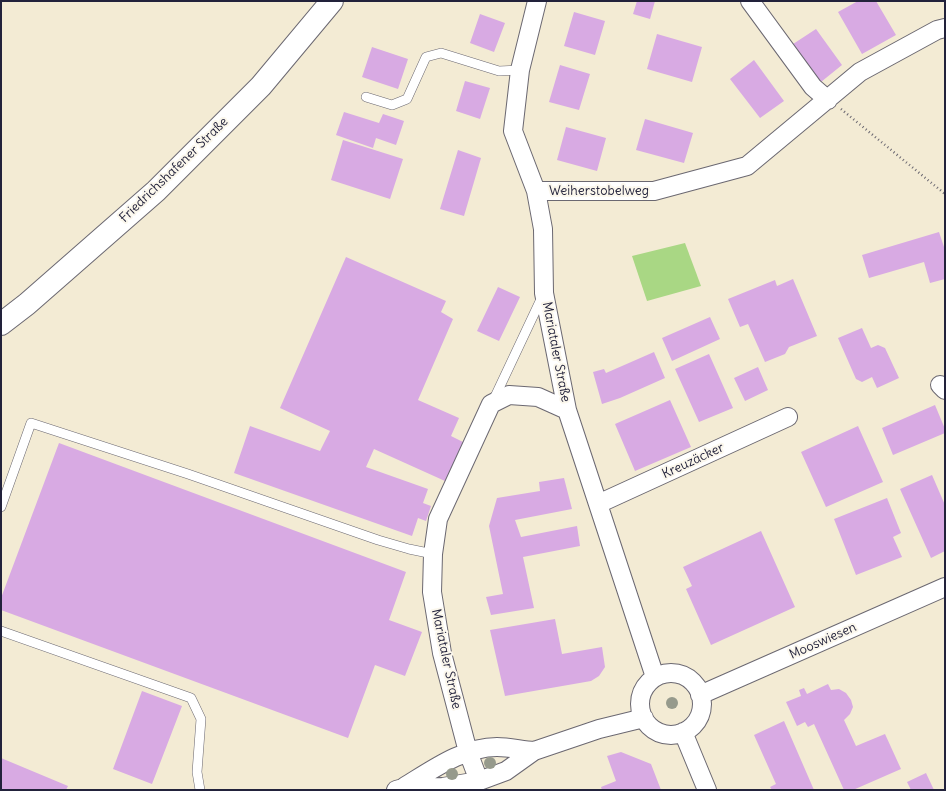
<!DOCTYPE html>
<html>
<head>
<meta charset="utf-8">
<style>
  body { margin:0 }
  #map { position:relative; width:946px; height:791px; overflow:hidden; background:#f3ebd4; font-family:Delius,sans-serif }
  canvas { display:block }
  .frame { position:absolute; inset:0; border:2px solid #22223b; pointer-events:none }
</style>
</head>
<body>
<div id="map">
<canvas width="946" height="791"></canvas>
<div class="frame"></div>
</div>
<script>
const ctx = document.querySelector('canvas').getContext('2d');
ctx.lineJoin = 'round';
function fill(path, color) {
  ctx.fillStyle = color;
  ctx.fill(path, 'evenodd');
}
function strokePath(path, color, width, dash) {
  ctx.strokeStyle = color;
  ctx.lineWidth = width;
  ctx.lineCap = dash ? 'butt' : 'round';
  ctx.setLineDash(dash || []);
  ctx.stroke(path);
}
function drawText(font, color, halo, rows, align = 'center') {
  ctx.font = font + ' Delius,sans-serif';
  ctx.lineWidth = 4;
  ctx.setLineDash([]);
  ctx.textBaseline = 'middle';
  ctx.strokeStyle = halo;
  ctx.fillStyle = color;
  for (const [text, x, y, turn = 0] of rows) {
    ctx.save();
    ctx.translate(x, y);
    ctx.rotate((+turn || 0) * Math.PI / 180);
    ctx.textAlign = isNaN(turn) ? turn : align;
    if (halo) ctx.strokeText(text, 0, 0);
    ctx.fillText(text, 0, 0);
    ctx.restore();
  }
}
fill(new Path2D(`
  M685,243L701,286L647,301L632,256Z`), '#a9d784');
fill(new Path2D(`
  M637,1H655L650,19L633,14Z
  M858,1H876L896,35L862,54L838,12Z
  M574,12L605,21L595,55L564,46Z
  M480,14L505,23L494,52L470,43Z
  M816,29L842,65L816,86L790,46Z
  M657,34L702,47L692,82L647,69Z
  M372,47L408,59L398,89L362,77Z
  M754,60L784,101L760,118L730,79Z
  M560,65L590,74L579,110L549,102Z
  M465,81L490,88L480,119L456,111Z
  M344,112L379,123L383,114L404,121L396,145L376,138L373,148L336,135Z
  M645,119L693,133L684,163L636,150Z
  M566,127L606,138L597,171L557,160Z
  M343,140L403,159L390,199L331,180Z
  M458,150L481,158L464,216L440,209Z
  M939,232L945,250V279L930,283L924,262L869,278L862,255Z
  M346,257L446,301L441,312L453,319L418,400L459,418L451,436L465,443L445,481L374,449L366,467L428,489L423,503L431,506L426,521L418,518L412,536L234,473L250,426L320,451L330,431L280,408Z
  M793,279L817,336L789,347L785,354L765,362L748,324L740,327L728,299L775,280L777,286Z
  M498,287L520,297L499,341L477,331Z
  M710,317L720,339L672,361L662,338Z
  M862,328L871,348L878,345L885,348L899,378L877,388L872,377L862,382L856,379L838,338Z
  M654,352L665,378L620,398L602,404L593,372L604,369L606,373Z
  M709,354L733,408L699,422L675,369Z
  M758,367L768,390L745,401L734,378Z
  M670,400L691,447L635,471L615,424Z
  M935,405L945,429V433L893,455L882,428Z
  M858,426L883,482L826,507L801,452Z
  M59,443L406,572L389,620L422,632L405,676L375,665L348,738L1,610V598Z
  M932,475L945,505V551L931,558L900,489Z
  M564,478L572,509L515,520L521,537L577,526L580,546L523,557L534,608L491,615L486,597L503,594L489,526L497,498L540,491L539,482Z
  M887,498L901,533L893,537L902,557L856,575L834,519Z
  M761,531L795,607L711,645L686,589L692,586L683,567Z
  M555,619L562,654L602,647L605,667L599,676L591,681L505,696L490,630Z
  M828,684L831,690L839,689L846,693L851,700L853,707L850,714L844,720L856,746L885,734L901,769L853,790H844L814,724L808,727L805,722L797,726L786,702L801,696L799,690L804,688L807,694Z
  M142,691L182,706L152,784L113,769Z
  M784,721L814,790H772L770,787L776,784L754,735Z
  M621,752L651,764L661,790H602L601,787L616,781L607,756Z
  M1,758L68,786L66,790H1Z
  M926,773L934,790H911L907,782Z`), '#d8aae3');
const lane = new Path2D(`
  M366,97L392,105L407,99L426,57L441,53L499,71L520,70
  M493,401L543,295
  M1,507L31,423L188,474L378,540L409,549L433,554
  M1,631L191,698L201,719L197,772L200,790`);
const street = new Path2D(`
  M537,1L520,70L513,131L536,191L543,229L544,293L567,410L655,677
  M750,1L813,87L828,100
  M536,191H654L747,166L860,72L937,30L945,28
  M940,385L945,390
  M598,504L788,417
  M640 704a31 31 0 1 1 62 0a31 31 0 1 1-62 0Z
  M700,695L945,587
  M683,732L707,790
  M479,781L468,752L442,653L432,592L433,554L438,519L491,404L509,395L538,397L567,410
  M404,787C432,770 463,747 497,747C509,747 521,750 534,751
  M396,790L403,788L443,787L479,781L506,771L534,751L599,729L644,718`);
const secondary = new Path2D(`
  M1,324L27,304L156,191L261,86L332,1`);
strokePath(lane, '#6b6871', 10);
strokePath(street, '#6b6871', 20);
strokePath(secondary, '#6b6871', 24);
strokePath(new Path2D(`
  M841,109L945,194`), '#6b6871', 2.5, [1, 3]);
strokePath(lane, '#fff', 9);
strokePath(street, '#fff', 18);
strokePath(secondary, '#fff', 22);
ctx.fillStyle = '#969a8c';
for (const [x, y] of [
  [672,703],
  [490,763],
  [452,774]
]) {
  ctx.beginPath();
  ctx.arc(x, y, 6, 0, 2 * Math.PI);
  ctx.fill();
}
drawText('13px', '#22223b', '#fbf7ec', [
  ["Friedrichshafener Straße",174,170,-44],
  ["Weiherstobelweg",599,191],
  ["Mariataler Straße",556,352,79],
  ["Kreuzäcker",693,461,-25],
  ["Mooswiesen",823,641,-24],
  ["Mariataler Straße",446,659,78]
]);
</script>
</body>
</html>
